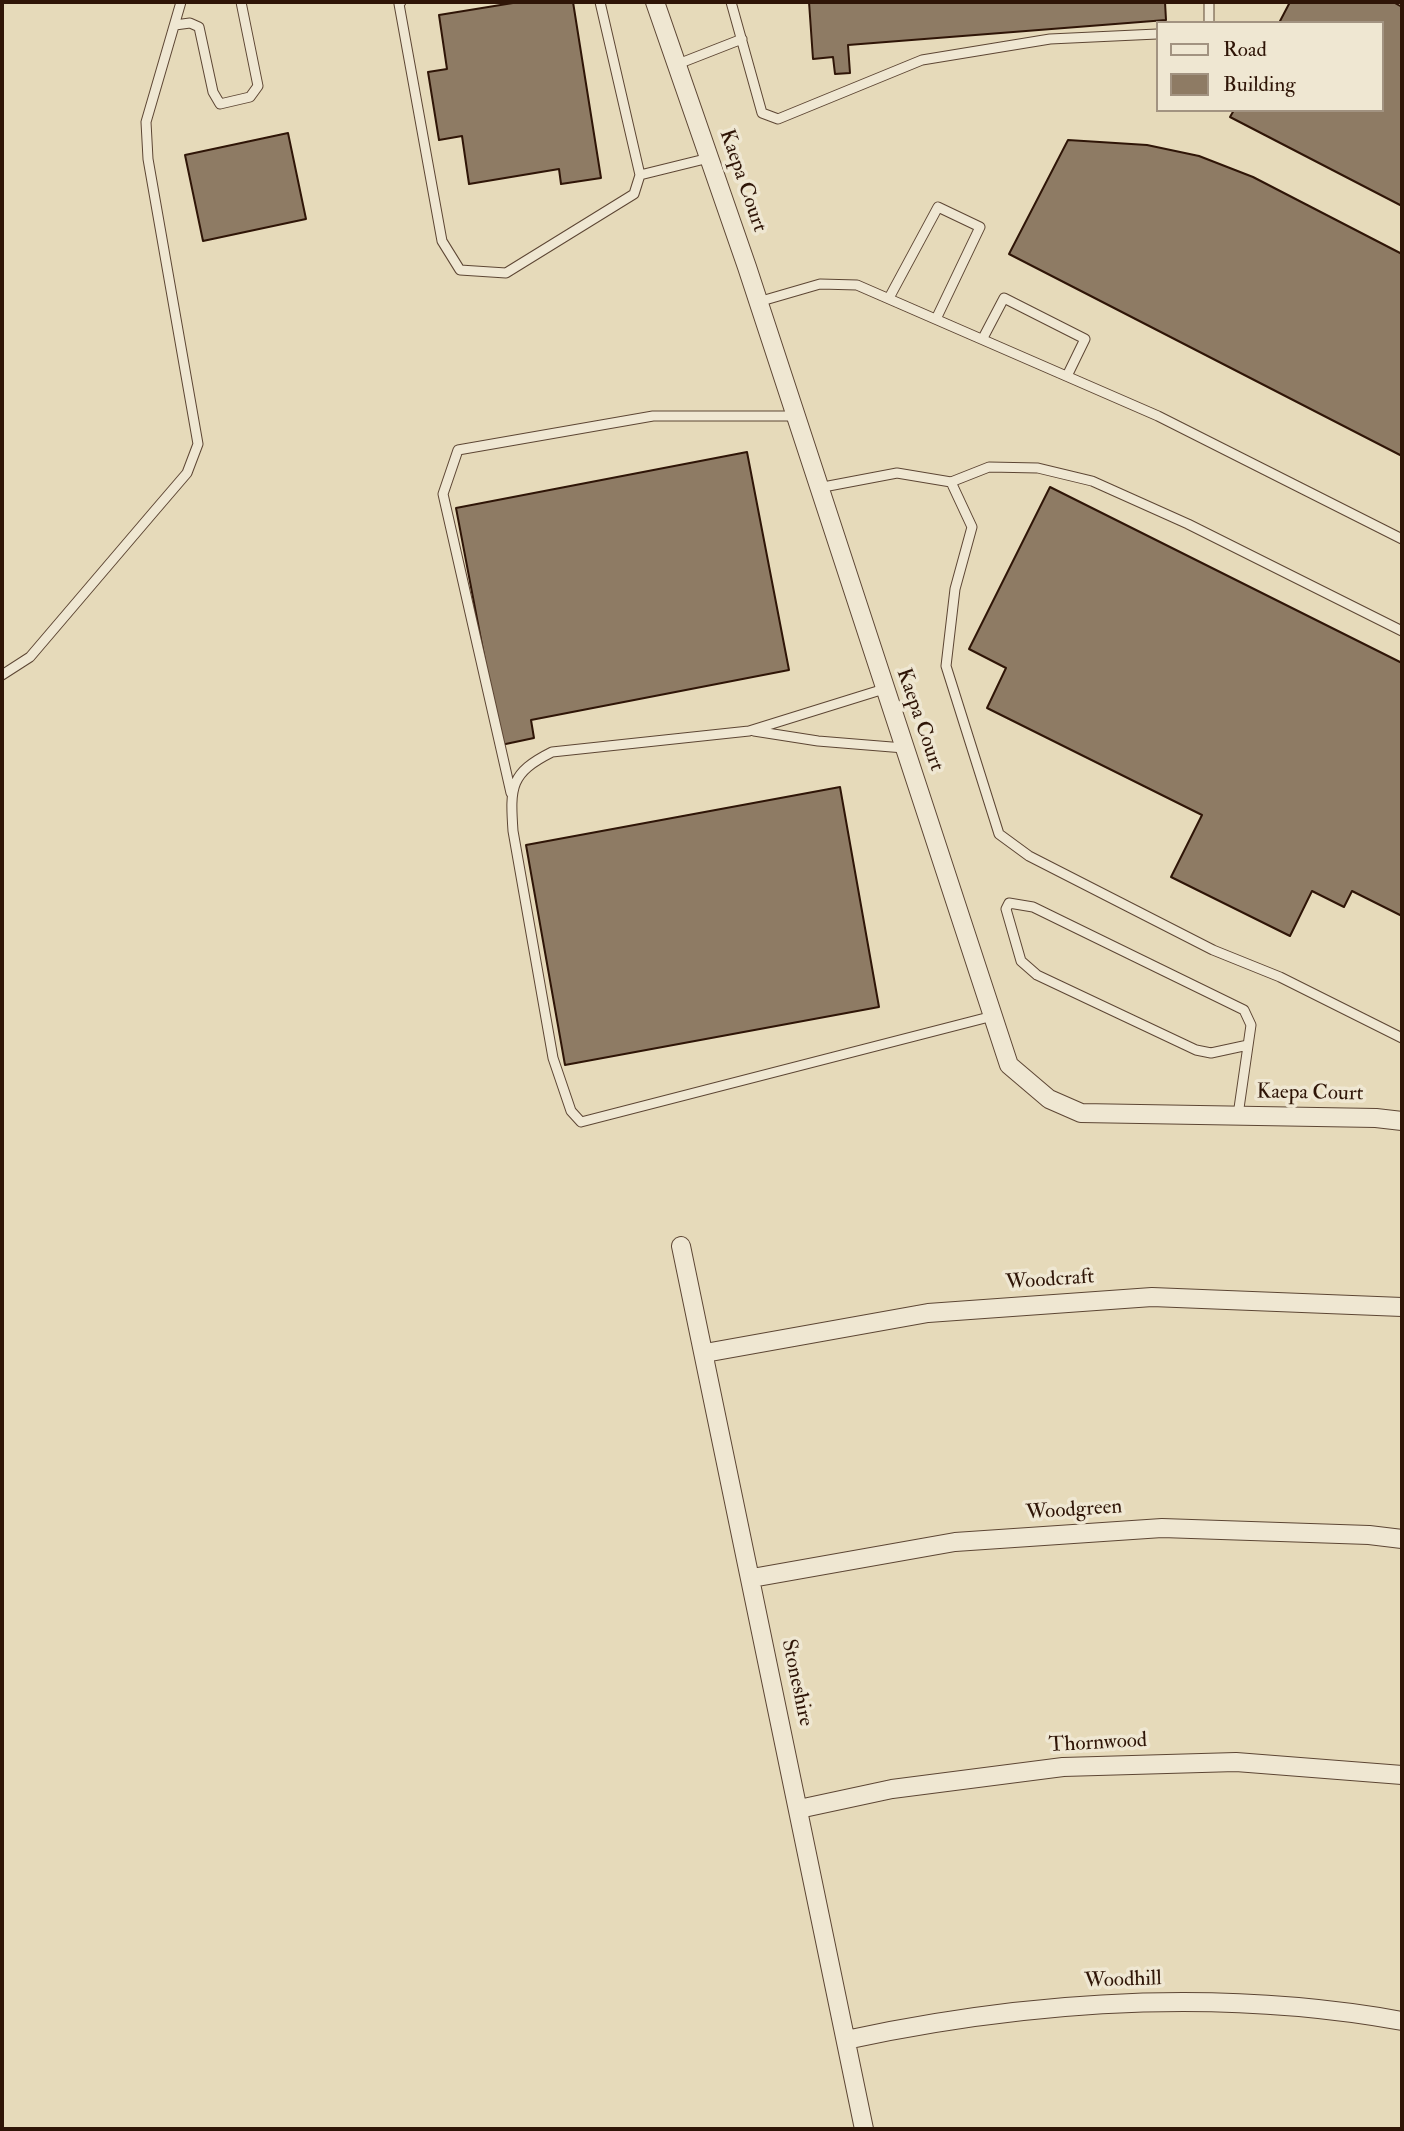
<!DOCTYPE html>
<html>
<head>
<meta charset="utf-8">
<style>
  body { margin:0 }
  #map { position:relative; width:1404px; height:2131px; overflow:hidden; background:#e6daba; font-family:"IM FELL Double Pica",serif }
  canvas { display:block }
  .frame { position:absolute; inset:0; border:4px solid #2f1507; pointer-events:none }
  .legend { position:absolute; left:1156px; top:21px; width:228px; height:91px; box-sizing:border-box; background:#efe7d2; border:2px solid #a29381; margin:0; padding:9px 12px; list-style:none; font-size:21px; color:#2f1507 }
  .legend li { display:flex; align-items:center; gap:14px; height:35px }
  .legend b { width:35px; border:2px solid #a29381 }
</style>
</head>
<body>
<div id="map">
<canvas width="1404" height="2131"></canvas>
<div class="frame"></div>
<ul class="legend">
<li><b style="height:9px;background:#efe7d2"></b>Road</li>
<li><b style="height:19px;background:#8e7b64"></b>Building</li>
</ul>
</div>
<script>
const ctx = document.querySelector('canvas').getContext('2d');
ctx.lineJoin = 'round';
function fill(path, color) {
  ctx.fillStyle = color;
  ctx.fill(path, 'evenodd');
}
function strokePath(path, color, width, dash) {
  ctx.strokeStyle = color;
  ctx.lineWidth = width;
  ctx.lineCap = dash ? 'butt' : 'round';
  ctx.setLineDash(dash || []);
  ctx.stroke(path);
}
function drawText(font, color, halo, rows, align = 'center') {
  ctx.font = font + ' "IM FELL Double Pica",serif';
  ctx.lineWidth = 7;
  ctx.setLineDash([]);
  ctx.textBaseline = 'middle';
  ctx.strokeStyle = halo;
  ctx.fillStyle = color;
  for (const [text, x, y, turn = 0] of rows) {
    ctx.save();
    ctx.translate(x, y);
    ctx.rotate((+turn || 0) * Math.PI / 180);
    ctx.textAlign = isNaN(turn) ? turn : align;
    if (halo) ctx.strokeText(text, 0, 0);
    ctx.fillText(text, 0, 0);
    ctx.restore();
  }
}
const building = new Path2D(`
  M519,2H573L601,178L561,184L559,169L469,184L462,136L439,140L428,72L447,69L439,15Z
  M809,2H1165L1166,20L848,45L850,73L835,74L833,57L813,59Z
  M1290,2H1393L1402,7V206L1230,117L1234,110H1381V23H1279Z
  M288,133L306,219L203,241L185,155Z
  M1068,140L1147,145L1199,156L1253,177L1402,254V456L1009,254Z
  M747,452L789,670L531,720L534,738L501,745L456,508Z
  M1050,487L1402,663V916L1352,891L1344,907L1312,891L1290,936L1171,877L1202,815L987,708L1006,668L969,649Z
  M840,787L879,1007L565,1065L526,845Z`);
fill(building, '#8e7b64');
strokePath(building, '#2f1507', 2);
const lane = new Path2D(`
  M401,2L399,4L442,241L460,270L506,273L634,194L640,175L600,2
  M731,2L762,113L778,119L922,60L1050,39L1157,34
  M1209,2V23
  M175,25L190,23L199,27L213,92L220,104L250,97L258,86L241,2
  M678,64L742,39
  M640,175L709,158
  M889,298L938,207L980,227L937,317
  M758,302L820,284L857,285L1158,416L1402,539
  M983,338L1004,298L1085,339L1067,376
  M951,482L989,467L1038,468L1092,481L1188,524L1402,631
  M818,488L897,473L951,482L972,527L955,589L946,666L999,834L1029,856L1213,950L1280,977L1402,1038
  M2,675L30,657L151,515L187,473L198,444L148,159L146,122L181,2
  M884,689L749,731L552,752C510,773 510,787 513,831L553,1058L571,1111L581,1122L993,1016
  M754,731L818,741L904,748
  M511,793L443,494L458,450L653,416H794
  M1238,1115L1251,1025L1244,1010L1033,907L1009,903L1006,909L1021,961L1037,975L1196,1050L1211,1053L1248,1045`);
const street = new Path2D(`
  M655,2L747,267L1009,1065L1049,1099L1081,1113L1376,1118L1402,1121
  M681,1246L864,2129
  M705,1353L928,1313L1152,1297L1402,1307
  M752,1578L955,1542L1162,1528L1369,1535L1402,1539
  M799,1809L892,1789L1063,1767L1236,1762L1402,1775
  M846,2040C1028,2001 1218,1988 1402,2021`);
strokePath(lane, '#5d4634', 11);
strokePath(street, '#5d4634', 20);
strokePath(lane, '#efe7d2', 9);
strokePath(street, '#efe7d2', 18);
drawText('21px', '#2f1507', '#efe7d2', [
  ["Kaepa Court",742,181,71],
  ["Kaepa Court",919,720,71],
  ["Kaepa Court",1310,1094,1],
  ["Woodcraft",1050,1281,-4],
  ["Woodgreen",1074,1511,-4],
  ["Stoneshire",796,1683,78],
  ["Thornwood",1098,1744,-3],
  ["Woodhill",1123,1981,-2]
]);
</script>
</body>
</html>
